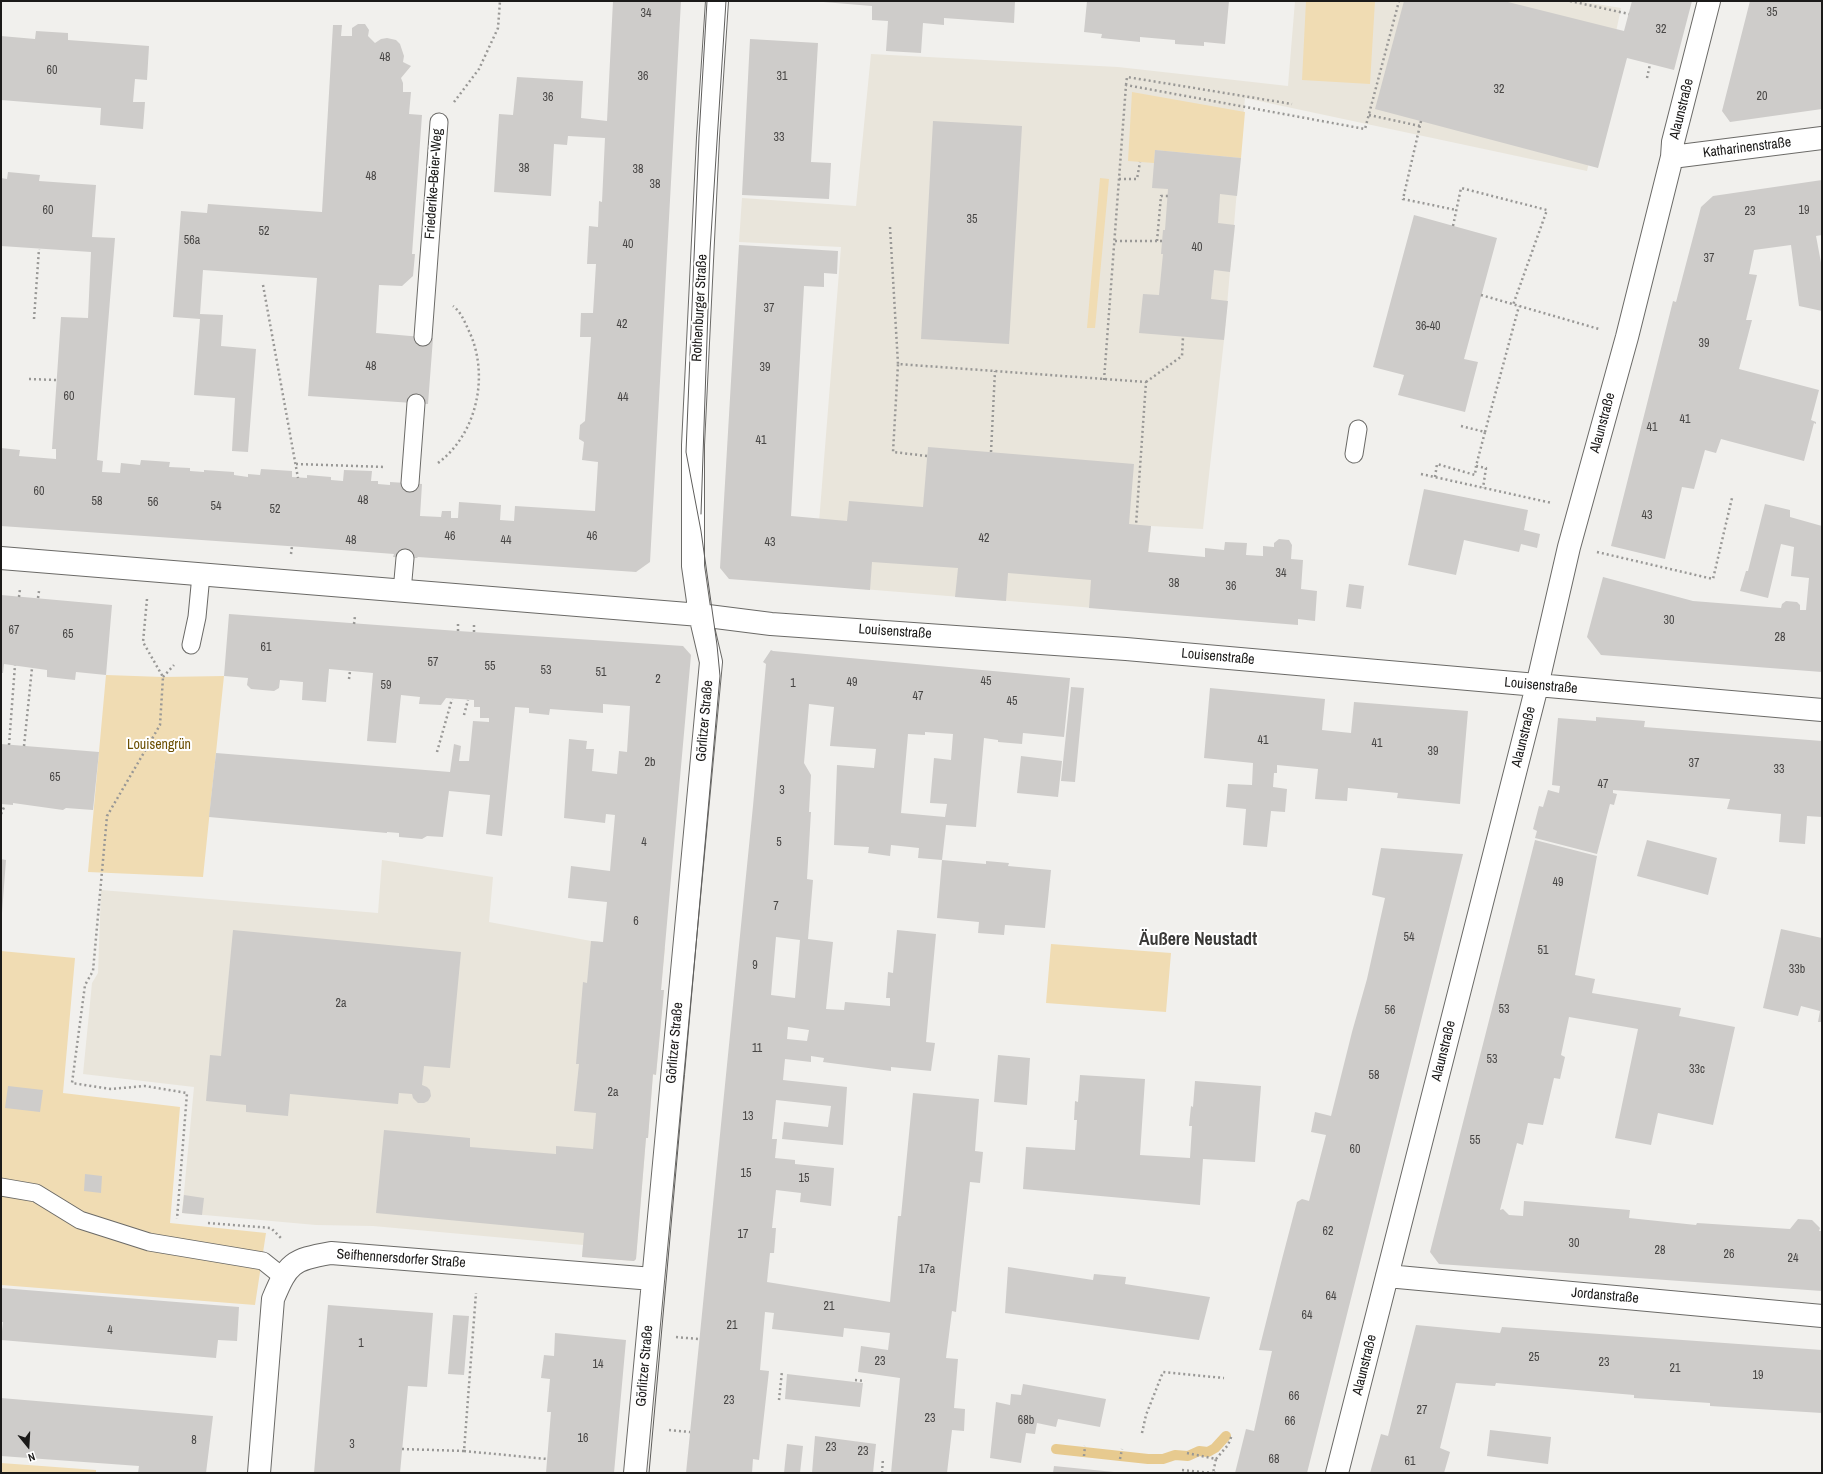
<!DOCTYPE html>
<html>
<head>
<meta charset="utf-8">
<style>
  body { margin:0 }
  #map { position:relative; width:1823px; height:1474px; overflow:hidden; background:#f1f0ed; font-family:"Archivo Narrow",sans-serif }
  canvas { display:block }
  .frame { position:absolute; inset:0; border:2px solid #1b1a19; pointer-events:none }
  .north { position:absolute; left:8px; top:1426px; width:40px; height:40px; -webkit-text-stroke:3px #fff; paint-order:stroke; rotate:162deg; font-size:11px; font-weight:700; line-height:16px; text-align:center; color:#1b1a19 }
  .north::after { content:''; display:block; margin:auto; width:14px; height:18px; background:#1b1a19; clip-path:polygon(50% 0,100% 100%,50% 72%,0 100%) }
</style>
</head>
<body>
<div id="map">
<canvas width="1823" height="1474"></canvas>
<div class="frame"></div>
<div class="north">N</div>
</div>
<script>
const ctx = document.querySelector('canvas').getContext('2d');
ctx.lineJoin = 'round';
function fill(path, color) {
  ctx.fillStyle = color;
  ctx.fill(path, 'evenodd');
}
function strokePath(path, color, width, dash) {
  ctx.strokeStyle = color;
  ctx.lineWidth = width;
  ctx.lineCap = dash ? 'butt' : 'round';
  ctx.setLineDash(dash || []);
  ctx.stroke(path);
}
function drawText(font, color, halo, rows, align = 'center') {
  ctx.font = font + ' "Archivo Narrow",sans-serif';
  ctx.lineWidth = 4;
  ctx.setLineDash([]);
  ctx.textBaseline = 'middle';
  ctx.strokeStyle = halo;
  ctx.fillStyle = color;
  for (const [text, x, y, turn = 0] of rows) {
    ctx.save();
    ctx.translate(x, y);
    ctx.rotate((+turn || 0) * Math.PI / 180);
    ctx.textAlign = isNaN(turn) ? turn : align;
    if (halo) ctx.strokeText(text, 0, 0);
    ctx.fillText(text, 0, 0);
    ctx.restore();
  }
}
fill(new Path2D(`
  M1295,1H1578L1621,8L1587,171L1245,98L1224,340L1203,529L1151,526L1143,612L814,585L841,247L739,242L742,198L856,206L871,54L1118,67L1288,86Z
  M382,860L493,877L489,922L591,941L665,948L661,990H664L656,1075H653L648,1138H646L636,1259L634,1261L582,1257L583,1245L373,1226L316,1225L182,1213L194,1087L83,1074L92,983L98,973L101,890L378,913Z`), '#e9e5db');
fill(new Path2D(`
  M1306,1H1375L1370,84L1302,80Z
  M1132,92L1245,112L1241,158L1155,150L1154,163L1128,161Z
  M1100,178L1109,179L1095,328H1087Z
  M106,675L163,677L224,676L203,877L88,872Z
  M1051,944L1171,953L1166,1012L1046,1003Z
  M1,951L75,958L63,1093L180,1107L170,1223L266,1233L255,1305L1,1285Z
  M1,1463L96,1470V1473H1Z`), '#f0dcb3');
strokePath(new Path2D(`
  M1056,1449L1148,1459H1163L1175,1455L1188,1456L1199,1451L1208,1452L1215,1448L1226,1436`), '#e7ca8f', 10);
fill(new Path2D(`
  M613,1H681L650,562L636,572L418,557L417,558H405L393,557L394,554L302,547L1,526V448L20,450L19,456L56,459V449H52L61,317L88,318L91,252L1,246V178L7,179L8,172L40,175L39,181L96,185L92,237L115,238L97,460L103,461L102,472L120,473L121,463L140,465L141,460L170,462L169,467L190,468V471L204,472V470L234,472V475L248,477V474L260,475L261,469L292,471V477L307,478V475L331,477V480L343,481L344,470L372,471L371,481H378V484L390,485V482L422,484L420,516L441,517L442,511H451V518H458L459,502L501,505L500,520L514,521L515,506L595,511L598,462L582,460L584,442L579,439L580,425L585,421L591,337H580L581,313H593L596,264H587L589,226L598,227L599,201L602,202L605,138L568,136L567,145L554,144L551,196L494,192L499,114L513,115L517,77L583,81L581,118L607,121Z
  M811,1H1015L1014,23L944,18V25L923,23L921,53L886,51L888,21L872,20V6Z
  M1087,1H1229L1225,44L1204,42V46L1175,44V40L1140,37V42L1101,38L1102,34L1084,32Z
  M1404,1H1504L1624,31L1632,1H1692L1674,70L1627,58L1598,168L1375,109Z
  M1750,1H1822V109L1730,122L1722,111Z
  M358,24H365L369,30L368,36L375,43L381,39L387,38L396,40L400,44L404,56L403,62L411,66L401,78L403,83V92H411L409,114L422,115L412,254H415L413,276L402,286L379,285L376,333L433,338L428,404L308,396L317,278L203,270L200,314L223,315L221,346L256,349L248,452L232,451L235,398L194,395L200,319L173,317L181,211L207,213L208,204L322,212L333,25H342L341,36H352V28Z
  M36,31L68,33V40L149,46L147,80L135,79L133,102H145L143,129L100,125L101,108L1,100V36L35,39Z
  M750,39L818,43L811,162L831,163L829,199L742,195Z
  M933,121L1022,126L1009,344L921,339Z
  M1155,150L1241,158L1237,196L1220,194L1218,223L1235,225L1230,272L1214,270L1211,299L1228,301L1224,340L1139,333L1143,294L1159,295L1163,254H1161L1163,230H1165L1168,189L1152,188Z
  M1822,180V235L1816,236L1822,268V311L1799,306L1791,245L1754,250L1749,274L1757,275L1746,320H1752L1739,369L1819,390L1811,420L1816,422V424L1814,423L1804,461L1721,439L1716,453L1705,450L1694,489L1682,487L1665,559L1611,546L1673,301L1676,302L1701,207L1713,196Z
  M1414,215L1497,238L1464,359L1478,362L1465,412L1398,395L1404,375L1373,367Z
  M739,245L838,251L837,274L824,273V287L804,286L791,516L847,521L849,501L923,507L928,447L1134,464L1129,524L1151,526L1148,552L1205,557V548L1224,550L1225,542L1247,543L1246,555L1263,556V546L1274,547V543L1279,539L1289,540L1292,545L1291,559L1303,560L1301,589L1317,591L1315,621L1298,619V625L1089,608L1091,580L1008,573L1006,601L955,597L958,568L872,562L870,590L729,579L720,568Z
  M1424,489L1528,510L1524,530L1540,534L1537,548L1521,544L1519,552L1464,540L1456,575L1408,565Z
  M1765,504L1790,510V517L1822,526V672L1601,655L1587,637L1603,577L1693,601L1781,608L1782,604L1786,601L1797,602L1800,605V610H1806L1809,578L1791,576L1794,547L1781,544L1768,598L1740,591L1746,571H1748Z
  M1349,584L1364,586L1361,609L1346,607Z
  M1,595L112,605L106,675L76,672L75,680L47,677V670L4,664L3,673H1Z
  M229,614L458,631L683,646L691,655L661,990H664L656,1075L653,1074L648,1138H646L636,1259L634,1261L582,1257L584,1233L376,1213L384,1130L470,1138V1147L556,1154V1146L593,1149L596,1113L574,1111L579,1064H576L583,982L587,983L591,941L603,942L607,902L568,898L571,866L610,871L615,815L606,814L605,823L564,818L569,739L587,741L586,749H594L592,771L617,774L619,751L627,752L630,706L603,704V713L550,709L549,715L529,713V708L515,707L502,836L486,834L490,795L449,791L443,837L427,836L422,839L399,837V833L387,832V833L209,817L216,753L450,772L454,744L461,746L459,761H469L473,721L489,722V718H480V707H474V700L446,698L441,705L419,704L420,697L401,695L396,743L367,741L373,673L329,669L326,702L302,700L303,682L280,680L279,688L274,691L251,689L247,685L248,678L224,676Z
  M771,650L773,651L1070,678L1064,737L1023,733L1022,744L998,742V740L984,738L976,827L946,825L942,860L918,858L919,848L891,845L890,856L868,853L869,847L834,845L837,765L874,768L876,749L830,746L834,707L809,704L804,763L811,775L809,812H811L807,879L813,880L808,939L833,942L826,1009L844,1010L845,1002L890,1006V998H886L888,972L893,973L897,930L936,934L926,1042L935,1043L931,1071L891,1067V1071L823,1062L824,1058L811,1056V1062L785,1059L783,1080L847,1087L843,1145L782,1139L784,1122L828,1127L831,1106L776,1100L772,1139H777L775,1158L795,1160V1164L834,1168L831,1206L800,1202L801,1193L776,1190L772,1228H776L774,1253H770L767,1282L890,1302L898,1216H901L913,1093L979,1099L975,1151L983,1152L980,1183L970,1182L956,1312L952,1311L946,1358L958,1359L954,1408L965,1409L964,1431L952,1430L947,1473H891L900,1378L858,1372L861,1346L888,1350L890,1333L844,1328L843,1337L772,1329L774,1313L765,1312L760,1370L769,1371L759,1460L753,1459L752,1473H686L753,806L766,664L763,662ZM925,732L953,734L951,760L934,758L930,803L947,804L945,817L901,813L908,734L925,735ZM776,937L800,940L795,998L771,995ZM788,1027L809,1030L807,1041L787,1039Z
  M1071,687L1084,688L1075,782L1061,781Z
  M1210,688L1325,699L1322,730L1351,733L1354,702L1468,711L1460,804L1397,798L1398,793L1348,788L1347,801L1315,799L1318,769L1277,765V773H1274L1273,787L1287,789L1285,812L1271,811L1267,847L1243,845L1246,809L1226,807L1228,784L1252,785L1253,763L1204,758Z
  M1596,717L1645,721L1644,727L1822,741V817L1807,816L1805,844L1779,842L1781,814L1727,809L1730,799L1613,790V793L1617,794L1614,805L1610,804L1597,854L1535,838L1537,831L1533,829L1539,806L1543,807L1548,790L1559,793L1560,786L1552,785L1558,718L1596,721Z
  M1,744L99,752L93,810L66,808L63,810L13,803V805L1,804Z
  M1021,756L1062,761L1058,797L1017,793Z
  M1535,840L1597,856L1575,975L1595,979L1592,993L1681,1008L1679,1016L1735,1027L1713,1125L1658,1113L1651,1145L1615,1138L1638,1029L1569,1017L1561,1055L1565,1057L1560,1079L1554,1078L1543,1125L1528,1123L1523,1145L1517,1143L1500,1210L1503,1209L1509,1215L1523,1216L1524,1201L1630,1210L1629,1218L1696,1225L1697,1223L1790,1229L1798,1219L1812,1220L1820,1228L1819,1231H1822V1291L1439,1264L1430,1252Z
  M1647,840L1717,858L1708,895L1637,876Z
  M1381,848L1463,854L1307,1473H1235L1246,1429L1254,1431L1272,1351L1259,1350L1281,1263L1297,1202L1302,1199L1309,1201L1326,1135L1311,1132L1315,1112L1331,1116L1352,1032L1367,979L1385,898L1372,895Z
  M1,859L6,860L2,913H1Z
  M942,860L986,864V861L1009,863L1008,866L1051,870L1045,928L1005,925L1004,935L978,933L979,922L937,918Z
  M1781,929L1822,938V1022H1818L1820,1011L1801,1006L1798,1016L1763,1008Z
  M233,930L461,952L450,1068L424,1066L422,1085L427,1087L430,1090L431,1096L428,1101L424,1103H418L413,1098L412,1094L399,1093L398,1104L290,1094L288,1116L246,1112V1105L206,1101L210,1055L221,1056Z
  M998,1055L1030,1058L1027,1105L994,1102Z
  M1080,1075L1145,1079L1140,1155L1190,1158L1192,1126H1189L1191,1106L1193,1107L1195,1081L1261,1086L1255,1162L1203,1159L1200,1205L1023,1189L1026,1147L1075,1150L1077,1120H1074L1075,1101L1078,1102Z
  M8,1086L43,1090L40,1112L5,1108Z
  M85,1174L102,1176L101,1193L84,1191Z
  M184,1195L204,1198L202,1215L182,1213Z
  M1008,1267L1093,1280L1094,1274L1126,1277L1125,1284L1210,1297L1199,1340L1005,1313Z
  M1,1288L239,1307L237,1341L218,1340L216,1358L1,1340L3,1322H1Z
  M328,1305L433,1313L427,1387L408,1386L400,1473H314Z
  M453,1315L469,1316L464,1375L448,1374Z
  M1416,1325L1500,1333L1502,1327L1822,1350V1413L1710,1406V1403L1634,1398V1395L1496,1383L1495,1386L1456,1383L1440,1448L1450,1452L1444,1473H1370L1381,1434L1388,1436Z
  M555,1333L626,1340L614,1473H546L551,1412H547L550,1379L541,1378L544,1355L554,1356Z
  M787,1374L863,1383L860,1407L785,1399Z
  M1023,1384L1106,1399L1100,1427L1058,1419L1056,1427L1037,1423L1035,1434L1026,1433L1021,1463L990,1458L996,1402L1010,1405L1011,1394L1021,1395Z
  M1,1398L213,1416L206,1473H138L139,1466L1,1456Z
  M1490,1430L1551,1437L1548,1464L1487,1456Z
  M815,1436L876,1444L873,1473H812Z
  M787,1444L803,1446L800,1473H784Z
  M1054,1466L1114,1472L1113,1473H1053Z`), '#ceccca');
const service = new Path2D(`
  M423,337L439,122
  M1354,454L1358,429
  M410,483L416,403
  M402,591L405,558
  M191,645L197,617L201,575
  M1,1187L36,1193L80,1220L149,1242L263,1261L283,1277`);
const minor = new Path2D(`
  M1672,157L1822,138
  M1,558L700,615L771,624L1126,649L1822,710
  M1387,1276L1822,1316
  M259,1473L273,1299C288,1263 292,1260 331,1253L653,1279
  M635,1473L711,662L700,615L693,566V445L708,138L717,1
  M1337,1473L1537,686L1569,547L1627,337L1672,157L1673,142L1709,1`);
strokePath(service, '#6b6a67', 19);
strokePath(minor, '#6b6a67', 24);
strokePath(new Path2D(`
  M1570,1L1629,14
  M1647,78L1650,64
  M1126,85L1127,77L1292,104
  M454,102L479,69L498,28L500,1
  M1369,115L1420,126
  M1421,121L1403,199L1456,210
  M1119,179H1137L1140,162
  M1453,226L1461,188L1547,210L1513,305
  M890,227L898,364
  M1115,241H1162
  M1157,241L1161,196H1168
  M263,285L298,478
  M1481,295L1599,329
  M34,319L39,249
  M29,379L56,380
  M1104,380L1126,85L1365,129L1399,1
  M1146,382L1182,356L1183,337
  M1461,426L1485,432L1476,466L1486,468L1483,488
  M1485,432L1519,306
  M991,452L995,371
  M927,456L893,452L898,364L1146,382L1136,525
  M438,463C478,433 490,373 468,329C464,320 460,311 453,306
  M296,464L385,467
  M1421,474L1552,503
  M1435,477L1437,464L1475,475L1476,466
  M1597,552L1713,579L1732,498
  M291,554L292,546
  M19,597L20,589
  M38,598L39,591
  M147,599L143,642L163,677L160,725L107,816L93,971L85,985L72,1083L111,1089L145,1086L187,1093L177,1219
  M354,624L355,616
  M458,631V624
  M474,632V625
  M163,677L174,665
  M349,679L350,671
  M464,715L468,700
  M9,745L15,665
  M24,746L32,668
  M437,752L452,699
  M1,814L5,805
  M208,1223L271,1228L282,1239
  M676,1337L698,1339
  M855,1380L865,1381
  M779,1400L782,1371
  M669,1430L690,1432
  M1142,1433L1146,1415L1163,1372L1224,1378
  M402,1449L464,1451L476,1293
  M464,1451L547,1459
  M1187,1453L1216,1459L1213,1473H1217
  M1084,1456L1085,1446
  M1120,1459L1122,1449
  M1216,1459L1228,1445L1232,1435
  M1182,1470L1213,1473
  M882,1473L883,1458`), '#999896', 2.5, [2, 3]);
strokePath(service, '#fff', 17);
strokePath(minor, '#fff', 22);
strokePath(new Path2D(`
  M701,514L710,251L726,1
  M649,1473L720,676L717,645L701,531L686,452L699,137L707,1`), '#5e5d5b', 1);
drawText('12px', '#484645', null, [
  ["35",1772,13],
  ["34",646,14],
  ["32",1661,30],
  ["48",385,58],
  ["60",52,71],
  ["36",643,77],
  ["31",782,77],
  ["32",1499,90],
  ["20",1762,97],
  ["36",548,98],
  ["33",779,138],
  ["38",524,169],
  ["38",638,170],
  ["48",371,177],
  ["38",655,185],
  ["60",48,211],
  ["19",1804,211],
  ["23",1750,212],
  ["35",972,220],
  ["52",264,232],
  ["56a",192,241],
  ["40",628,245],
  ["40",1197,248],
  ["37",1709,259],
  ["37",769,309],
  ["42",622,325],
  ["36-40",1428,327],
  ["39",1704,344],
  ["48",371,367],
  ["39",765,368],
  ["60",69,397],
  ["44",623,398],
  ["41",1685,420],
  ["41",1652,428],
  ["41",761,441],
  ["60",39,492],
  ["48",363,501],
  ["58",97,502],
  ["56",153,503],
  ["54",216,507],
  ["52",275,510],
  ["43",1647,516],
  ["46",450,537],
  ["46",592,537],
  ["42",984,539],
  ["48",351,541],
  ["44",506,541],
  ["43",770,543],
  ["34",1281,574],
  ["38",1174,584],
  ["36",1231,587],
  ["30",1669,621],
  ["67",14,631],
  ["65",68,635],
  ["28",1780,638],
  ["61",266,648],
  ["57",433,663],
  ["55",490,667],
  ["53",546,671],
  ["51",601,673],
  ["2",658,680],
  ["45",986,682],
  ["49",852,683],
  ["1",793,684],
  ["59",386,686],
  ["47",918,697],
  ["45",1012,702],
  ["41",1263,741],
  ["41",1377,744],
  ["39",1433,752],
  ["2b",650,763],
  ["37",1694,764],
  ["33",1779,770],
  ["65",55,778],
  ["47",1603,785],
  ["3",782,791],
  ["4",644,843],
  ["5",779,843],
  ["49",1558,883],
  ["7",776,907],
  ["6",636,922],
  ["54",1409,938],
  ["51",1543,951],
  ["9",755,966],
  ["33b",1797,970],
  ["2a",341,1004],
  ["53",1504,1010],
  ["56",1390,1011],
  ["11",757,1049],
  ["53",1492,1060],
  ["33c",1697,1070],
  ["58",1374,1076],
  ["2a",613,1093],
  ["13",748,1117],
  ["55",1475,1141],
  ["60",1355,1150],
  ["15",746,1174],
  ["15",804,1179],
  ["62",1328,1232],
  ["17",743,1235],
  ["30",1574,1244],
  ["28",1660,1251],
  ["26",1729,1255],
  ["24",1793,1259],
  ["17a",927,1270],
  ["64",1331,1297],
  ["21",829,1307],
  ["64",1307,1316],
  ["21",732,1326],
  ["4",110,1331],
  ["1",361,1344],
  ["25",1534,1358],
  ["23",880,1362],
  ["23",1604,1363],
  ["14",598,1365],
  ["21",1675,1369],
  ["19",1758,1376],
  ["66",1294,1397],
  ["23",729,1401],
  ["27",1422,1411],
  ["23",930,1419],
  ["68b",1026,1421],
  ["66",1290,1422],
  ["16",583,1439],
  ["8",194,1441],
  ["3",352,1445],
  ["23",831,1448],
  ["23",863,1452],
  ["68",1274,1460],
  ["61",1410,1462]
]);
drawText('14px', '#1b1a19', '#fff', [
  ["Alaunstraße",1682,109,-76],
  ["Katharinenstraße",1747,148,-7],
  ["Friederike-Beier-Weg",434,184,-86],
  ["Rothenburger Straße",700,308,-87],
  ["Alaunstraße",1603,423,-75],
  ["Louisenstraße",895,632,4],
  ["Louisenstraße",1218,657,5],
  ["Louisenstraße",1541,686,5],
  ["Görlitzer Straße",705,721,-85],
  ["Alaunstraße",1524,737,-76],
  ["Görlitzer Straße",675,1043,-85],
  ["Alaunstraße",1444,1051,-76],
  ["Seifhennersdorfer Straße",401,1259,4],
  ["Jordanstraße",1605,1296,5],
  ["Alaunstraße",1365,1365,-76],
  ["Görlitzer Straße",645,1366,-85]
]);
drawText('14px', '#6c5004', '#fff', [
  ["Louisengrün",159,745]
]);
drawText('bold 18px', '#3a3937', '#fff', [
  ["Äußere Neustadt",1198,940]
]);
</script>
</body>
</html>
